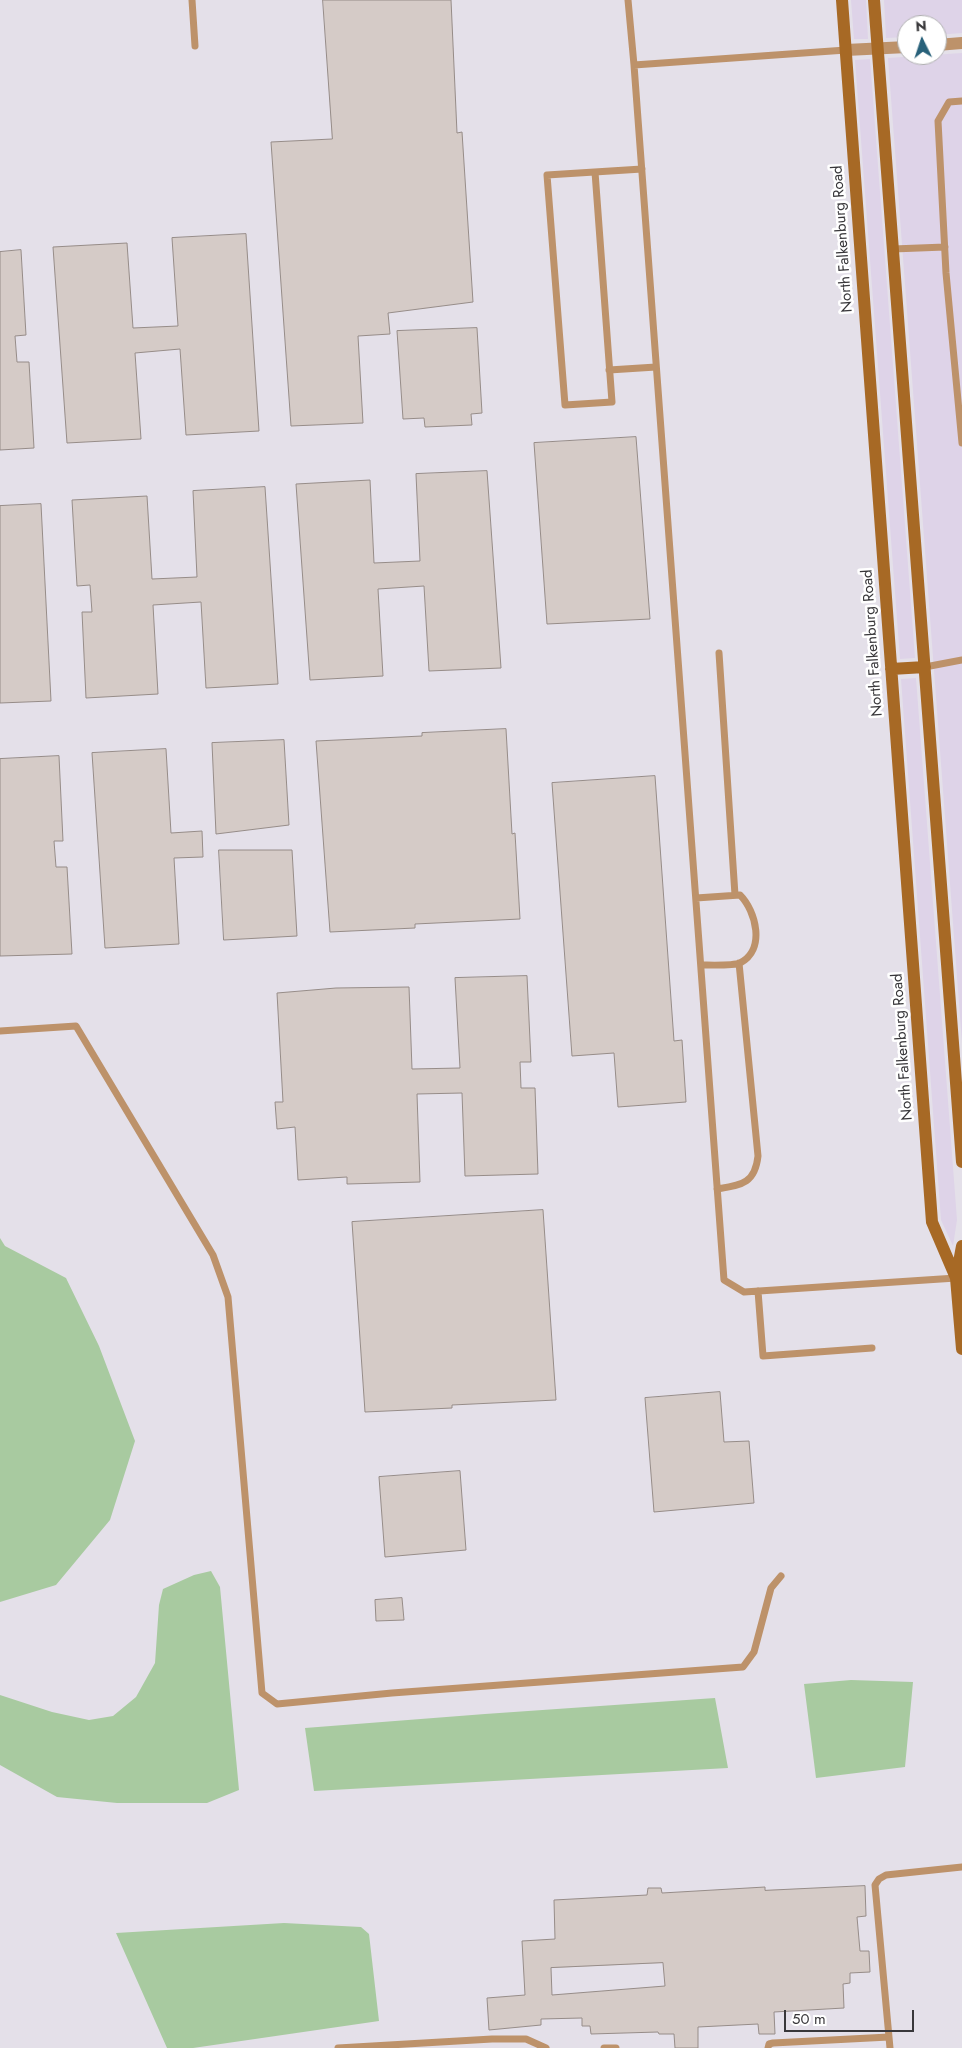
<!DOCTYPE html>
<html>
<head>
<meta charset="utf-8">
<style>
  body { margin:0 }
  #map { position:relative; width:962px; height:2048px; overflow:hidden; background:#e4e0e9; font-family:Jost,sans-serif }
  canvas { display:block }
  .north { position:absolute; left:897px; top:15px; width:50px; height:50px; box-sizing:border-box; background:#fff; border:1px solid #afafb0; border-radius:50%; rotate:356deg; font-size:14px; font-weight:700; line-height:20px; text-align:center; color:#38373a }
  .north::after { content:''; display:block; margin:auto; width:18px; height:22px; background:#28617a; clip-path:polygon(50% 0,100% 100%,50% 72%,0 100%) }
  .scale { position:absolute; left:784px; top:2010px; width:130px; height:22px; box-sizing:border-box; border:2px solid #38373a; border-top:0; padding-left:6px; font-size:15px; line-height:18px; white-space:nowrap; color:#38373a; -webkit-text-stroke:4px #fff; paint-order:stroke }
</style>
</head>
<body>
<div id="map">
<canvas width="962" height="2048"></canvas>
<div class="north">N</div>
<div class="scale">50 m</div>
</div>
<script>
const ctx = document.querySelector('canvas').getContext('2d');
ctx.lineJoin = 'round';
function fill(path, color) {
  ctx.fillStyle = color;
  ctx.fill(path, 'evenodd');
}
function strokePath(path, color, width, dash) {
  ctx.strokeStyle = color;
  ctx.lineWidth = width;
  ctx.lineCap = dash ? 'butt' : 'round';
  ctx.setLineDash(dash || []);
  ctx.stroke(path);
}
function drawText(font, color, halo, rows, align = 'center') {
  ctx.font = font + ' Jost,sans-serif';
  ctx.lineWidth = 5;
  ctx.setLineDash([]);
  ctx.textBaseline = 'middle';
  ctx.strokeStyle = halo;
  ctx.fillStyle = color;
  for (const [text, x, y, turn = 0] of rows) {
    ctx.save();
    ctx.translate(x, y);
    ctx.rotate((+turn || 0) * Math.PI / 180);
    ctx.textAlign = isNaN(turn) ? turn : align;
    if (halo) ctx.strokeText(text, 0, 0);
    ctx.fillText(text, 0, 0);
    ctx.restore();
  }
}
fill(new Path2D(`
  M851,0H866L868,39H854Z
  M884,0H962V33L937,35V25H907V37L886,38Z
  M962,53V1043L888,58Z
  M870,59L915,658L900,659L855,60Z
  M916,678L957,1220L953,1246L941,1220L901,679Z`), '#ded3e8');
fill(new Path2D(`
  M0,1238L5,1246L66,1278L99,1346L135,1441L110,1520L56,1585L0,1602Z
  M211,1571L220,1587L239,1790L207,1803H117L57,1797L0,1765V1695L52,1712L89,1720L113,1716L136,1697L155,1663L159,1605L163,1589L194,1575Z
  M851,1680L913,1682L905,1767L816,1778L804,1684Z
  M715,1698L728,1768L314,1791L305,1728L485,1714Z
  M284,1923L361,1927L369,1934L379,2021L193,2048H167L116,1933Z`), '#a8caa0');
const building = new Path2D(`
  M323,0H451L457,133L462,132L473,302L388,313L390,334L358,336L363,423L291,426L271,142L332,139Z
  M246,234L259,431L186,435L180,349L135,353L141,439L67,443L53,247L127,243L133,328L178,326L172,238Z
  M21,250L26,335L15,336L17,362H29L34,448L0,450V252Z
  M477,328L482,413L471,414L472,425L425,427L424,418L403,419L397,331Z
  M636,437L650,619L547,624L534,443Z
  M487,471L501,668L429,671L424,586L378,589L383,676L310,680L296,484L370,480L374,563L420,561L416,474Z
  M265,487L278,684L206,688L201,602L153,605L158,694L86,698L82,612H92L90,585L77,586L72,500L147,496L152,579L197,577L193,491Z
  M41,504L51,701L0,703V506Z
  M506,729L512,834L515,833L520,919L415,924V928L330,932L316,741L422,736V733Z
  M284,740L289,825L216,834L212,743Z
  M166,749L171,833L202,831L203,857L174,858L179,944L105,948L92,753Z
  M59,756L63,841H54L56,867H67L72,954L0,956V759Z
  M655,776L674,1041L682,1040L686,1102L618,1107L614,1053L572,1056L552,783Z
  M219,850H292L297,936L224,940Z
  M527,976L531,1062H520L521,1088H535L538,1174L465,1176L462,1093L417,1094L420,1182L347,1184V1177L298,1180L295,1127L277,1129L275,1102H283L277,993L336,988L409,987L412,1069L460,1068L455,978Z
  M543,1210L556,1400L452,1405V1408L365,1412L352,1222Z
  M720,1392L724,1442L749,1441L754,1503L654,1512L645,1398Z
  M460,1471L466,1550L385,1557L379,1477Z
  M402,1598L404,1620L376,1621L375,1600Z
  M865,1886L866,1916L857,1917L860,1951H869L870,1972L850,1973V1983L843,1984L844,2008L774,2012L775,2034H759L758,2024L698,2027V2048H675L674,2034H659L658,2032L591,2034L590,2026H582V2018L541,2019V2025L489,2030L487,1998L525,1995L522,1941L555,1939L554,1900L647,1895L648,1888H661L662,1893L765,1887V1890ZM663,1963L665,1986L552,1995L551,1968Z`);
fill(building, '#d5cbc7');
strokePath(building, '#968c88', 1);
strokePath(new Path2D(`
  M192,0L195,46
  M628,0L634,65
  M846,50L634,65L724,1280L744,1292L956,1278
  M962,101L949,102L938,121L946,273L962,443
  M595,172L612,402L565,405L547,175L642,169
  M893,249L945,247
  M609,370L656,367
  M719,653L735,895
  M925,667L962,660
  M696,898L740,895C756,911 766,950 740,963C733,966 710,965 701,965
  M0,1031L76,1026L213,1255L228,1297L262,1693L277,1704L392,1693L743,1667L754,1652L771,1588L781,1576
  M717,1189C741,1185 755,1184 758,1156L739,963
  M758,1291L763,1356L872,1348
  M338,2048L492,2039H526L546,2048
  M604,2048H616
  M768,2048L769,2044L773,2043L889,2037
  M890,2048L875,1885L879,1879L886,1875L962,1867`), '#bd926a', 7);
strokePath(new Path2D(`
  M937,45L962,43
  M846,50L907,47`), '#bd926a', 12);
strokePath(new Path2D(`
  M842,0L932,1222L956,1278
  M874,0L962,1162
  M891,669L925,667
  M962,1246L956,1278L962,1349`), '#a76925', 12);
drawText('15px', '#38373a', '#fff', [
  ["North Falkenburg Road",843,239,-94],
  ["North Falkenburg Road",873,643,-94],
  ["North Falkenburg Road",903,1047,-94]
]);
</script>
</body>
</html>
